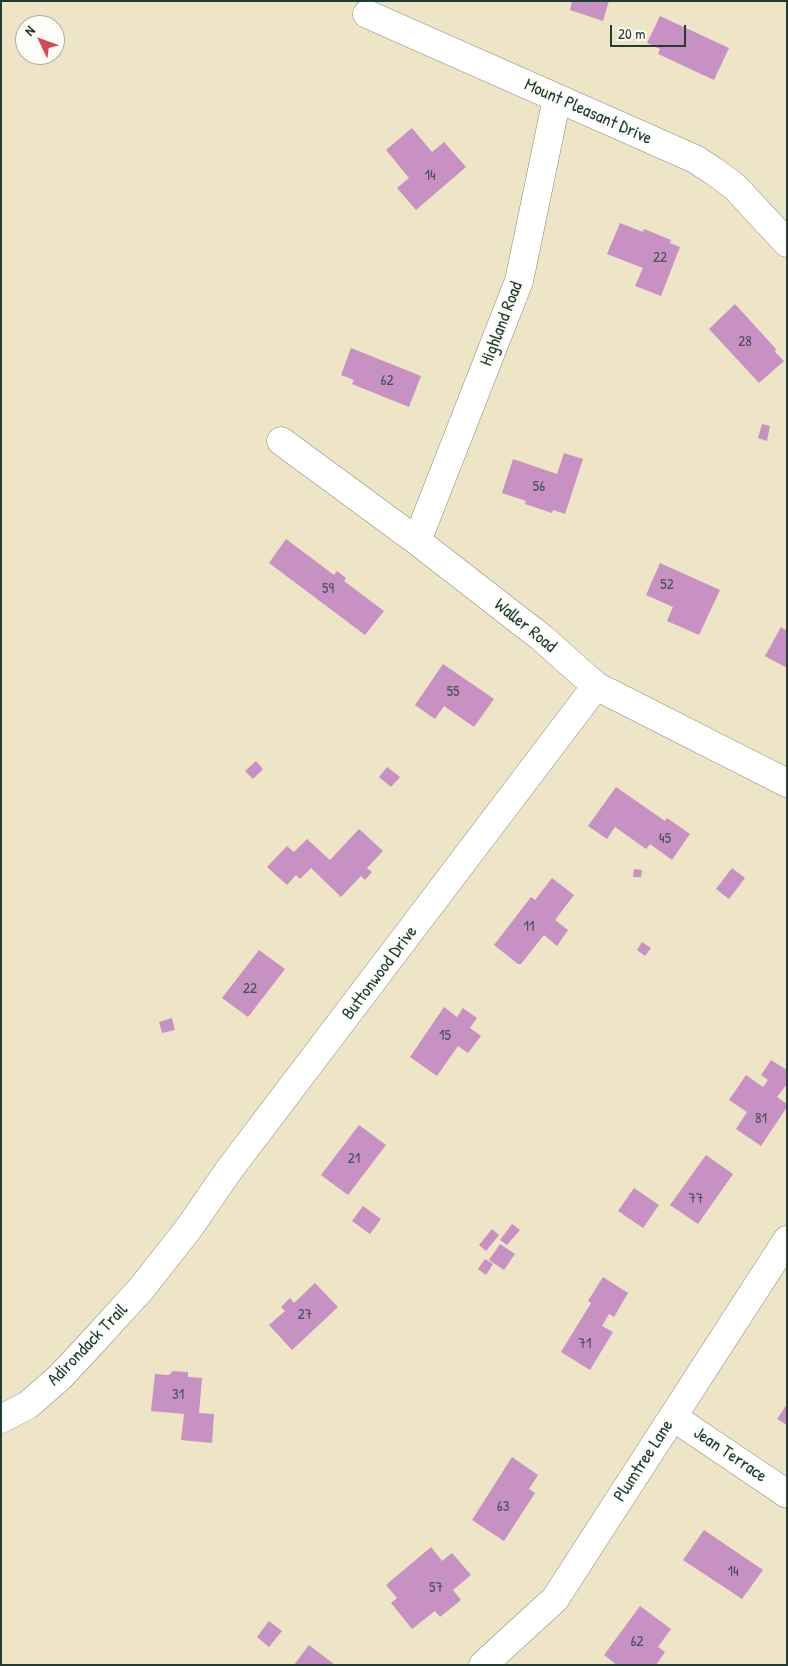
<!DOCTYPE html>
<html>
<head>
<meta charset="utf-8">
<style>
  body { margin:0 }
  #map { position:relative; width:788px; height:1666px; overflow:hidden; background:#eee4c6; font-family:"Patrick Hand",sans-serif }
  canvas { display:block }
  .frame { position:absolute; inset:0; border:2px solid #1f3d34; pointer-events:none }
  .north { position:absolute; left:15px; top:15px; width:50px; height:50px; box-sizing:border-box; background:#fdfcf7; border:1px solid #a4b0a9; border-radius:50%; rotate:312deg; font-size:14px; font-weight:700; line-height:20px; text-align:center; color:#1f3d34 }
  .north::after { content:''; display:block; margin:auto; width:18px; height:22px; background:#d1495b; clip-path:polygon(50% 0,100% 100%,50% 72%,0 100%) }
  .scale { position:absolute; left:610px; top:25px; width:76px; height:22px; box-sizing:border-box; border:2px solid #1f3d34; border-top:0; padding-left:6px; font-size:15px; line-height:18px; white-space:nowrap; color:#1f3d34; -webkit-text-stroke:4px #fdfcf7; paint-order:stroke }
</style>
</head>
<body>
<div id="map">
<canvas width="788" height="1666"></canvas>
<div class="frame"></div>
<div class="north">N</div>
<div class="scale">20 m</div>
</div>
<script>
const ctx = document.querySelector('canvas').getContext('2d');
ctx.lineJoin = 'round';
function fill(path, color) {
  ctx.fillStyle = color;
  ctx.fill(path, 'evenodd');
}
function strokePath(path, color, width, dash) {
  ctx.strokeStyle = color;
  ctx.lineWidth = width;
  ctx.lineCap = dash ? 'butt' : 'round';
  ctx.setLineDash(dash || []);
  ctx.stroke(path);
}
function drawText(font, color, halo, rows, align = 'center') {
  ctx.font = font + ' "Patrick Hand",sans-serif';
  ctx.lineWidth = 4;
  ctx.setLineDash([]);
  ctx.textBaseline = 'middle';
  ctx.strokeStyle = halo;
  ctx.fillStyle = color;
  for (const [text, x, y, turn = 0] of rows) {
    ctx.save();
    ctx.translate(x, y);
    ctx.rotate((+turn || 0) * Math.PI / 180);
    ctx.textAlign = isNaN(turn) ? turn : align;
    if (halo) ctx.strokeText(text, 0, 0);
    ctx.fillText(text, 0, 0);
    ctx.restore();
  }
}
fill(new Path2D(`
  M572,1H609L603,21L570,10Z
  M660,16L729,48L714,80L658,54L660,49L647,43Z
  M412,128L432,152L444,142L466,167L416,210L397,188L409,178L386,150Z
  M620,223L643,232L644,229L671,240L670,243L680,247L661,296L635,286L643,268L607,254Z
  M735,304L776,349L775,352L784,361L759,383L709,329Z
  M351,348L421,376L409,407L352,384L354,380L341,375Z
  M762,424L770,426L767,441L758,438Z
  M564,453L583,459L565,514L553,510L552,513L525,504L526,501L502,493L513,459L557,474Z
  M286,539L334,575L337,571L346,578L344,581L384,611L365,635L269,563Z
  M660,563L720,590L699,635L667,621L673,607L646,595Z
  M781,627L787,631V668L765,656Z
  M443,664L494,699L474,727L444,706L435,719L415,705Z
  M256,761L263,769L253,779L245,771Z
  M387,767L400,777L391,787L379,777Z
  M616,787L665,821L667,818L690,834L672,860L650,844L646,849L615,827L607,839L588,826Z
  M359,829L383,851L367,868L372,872L365,880L361,876L341,897L311,868L300,879L296,875L287,885L267,867L287,846L294,852L307,839L330,860Z
  M732,868L745,878L729,899L716,889Z
  M634,869L642,870L641,877H633Z
  M552,878L574,895L555,920L568,930L557,946L544,935L521,964H518L494,945L531,897L535,900Z
  M642,942L651,948L645,956L637,950Z
  M259,950L285,969L248,1017L222,998Z
  M444,1007L457,1017L463,1008L477,1018L470,1028L481,1036L468,1053L458,1046L437,1076L410,1057Z
  M172,1018L175,1030L162,1033L159,1022Z
  M771,1060L787,1070V1084L777,1097L787,1104V1107L761,1146L736,1129L747,1112L729,1100L746,1075L763,1087L768,1080L761,1075Z
  M359,1125L386,1145L348,1195L321,1175Z
  M706,1155L733,1174L698,1224L670,1205Z
  M634,1188L659,1205L643,1228L618,1211Z
  M363,1206L381,1219L370,1234L352,1221Z
  M512,1224L520,1230L507,1245L500,1240Z
  M492,1229L499,1235L486,1251L479,1245Z
  M500,1244L515,1254L504,1270L489,1260Z
  M485,1259L493,1264L486,1275L478,1269Z
  M603,1277L628,1293L614,1317L609,1314L602,1326L613,1332L590,1370L561,1352L591,1303L588,1301Z
  M315,1283L338,1307L292,1350L269,1325L285,1311L281,1307L290,1298L294,1303Z
  M173,1371L188,1372V1377L202,1378L199,1413L214,1414L212,1443L181,1440L184,1414L151,1411L155,1374L169,1375Z
  M787,1404V1425L777,1419Z
  M512,1457L538,1475L529,1489L535,1493L504,1541L472,1520Z
  M704,1530L763,1570L742,1599L683,1560Z
  M431,1547L442,1561L452,1553L471,1575L453,1590L461,1600L440,1617L435,1611L412,1629L391,1603L397,1598L386,1585Z
  M640,1606L671,1629L658,1647L665,1652L656,1665H617L604,1655Z
  M269,1621L282,1631L269,1647L257,1637Z
  M309,1645L335,1665H294Z`), '#c791c3');
const minor = new Path2D(`
  M367,14L695,159L715,172L735,187L787,243
  M281,441L417,541L542,638L596,686L787,783
  M417,541L519,281L557,98
  M673,1417L787,1494
  M1,1419L28,1405L60,1377L89,1346L141,1289L189,1228L229,1170L596,686
  M483,1665L555,1599L787,1240`);
strokePath(minor, '#86907d', 29);
strokePath(minor, '#fff', 28);
drawText('15px', '#495258', null, [
  ["14",430,176],
  ["22",660,258],
  ["28",745,342],
  ["62",387,381],
  ["56",539,487],
  ["52",667,585],
  ["59",328,589],
  ["55",453,692],
  ["45",665,839],
  ["11",529,927],
  ["22",250,989],
  ["15",445,1036],
  ["81",761,1119],
  ["21",354,1159],
  ["77",696,1199],
  ["27",305,1315],
  ["71",585,1344],
  ["31",178,1395],
  ["63",503,1507],
  ["14",733,1572],
  ["57",436,1588],
  ["62",637,1642]
]);
drawText('18px', '#1f3d34', '#fdfcf7', [
  ["Mount Pleasant Drive",588,112,24],
  ["Highland Road",502,324,-69],
  ["Waller Road",525,626,39],
  ["Buttonwood Drive",380,973,-53],
  ["Adirondack Trail",88,1345,-46],
  ["Jean Terrace",730,1455,34],
  ["Plumtree Lane",644,1461,-57]
]);
</script>
</body>
</html>
